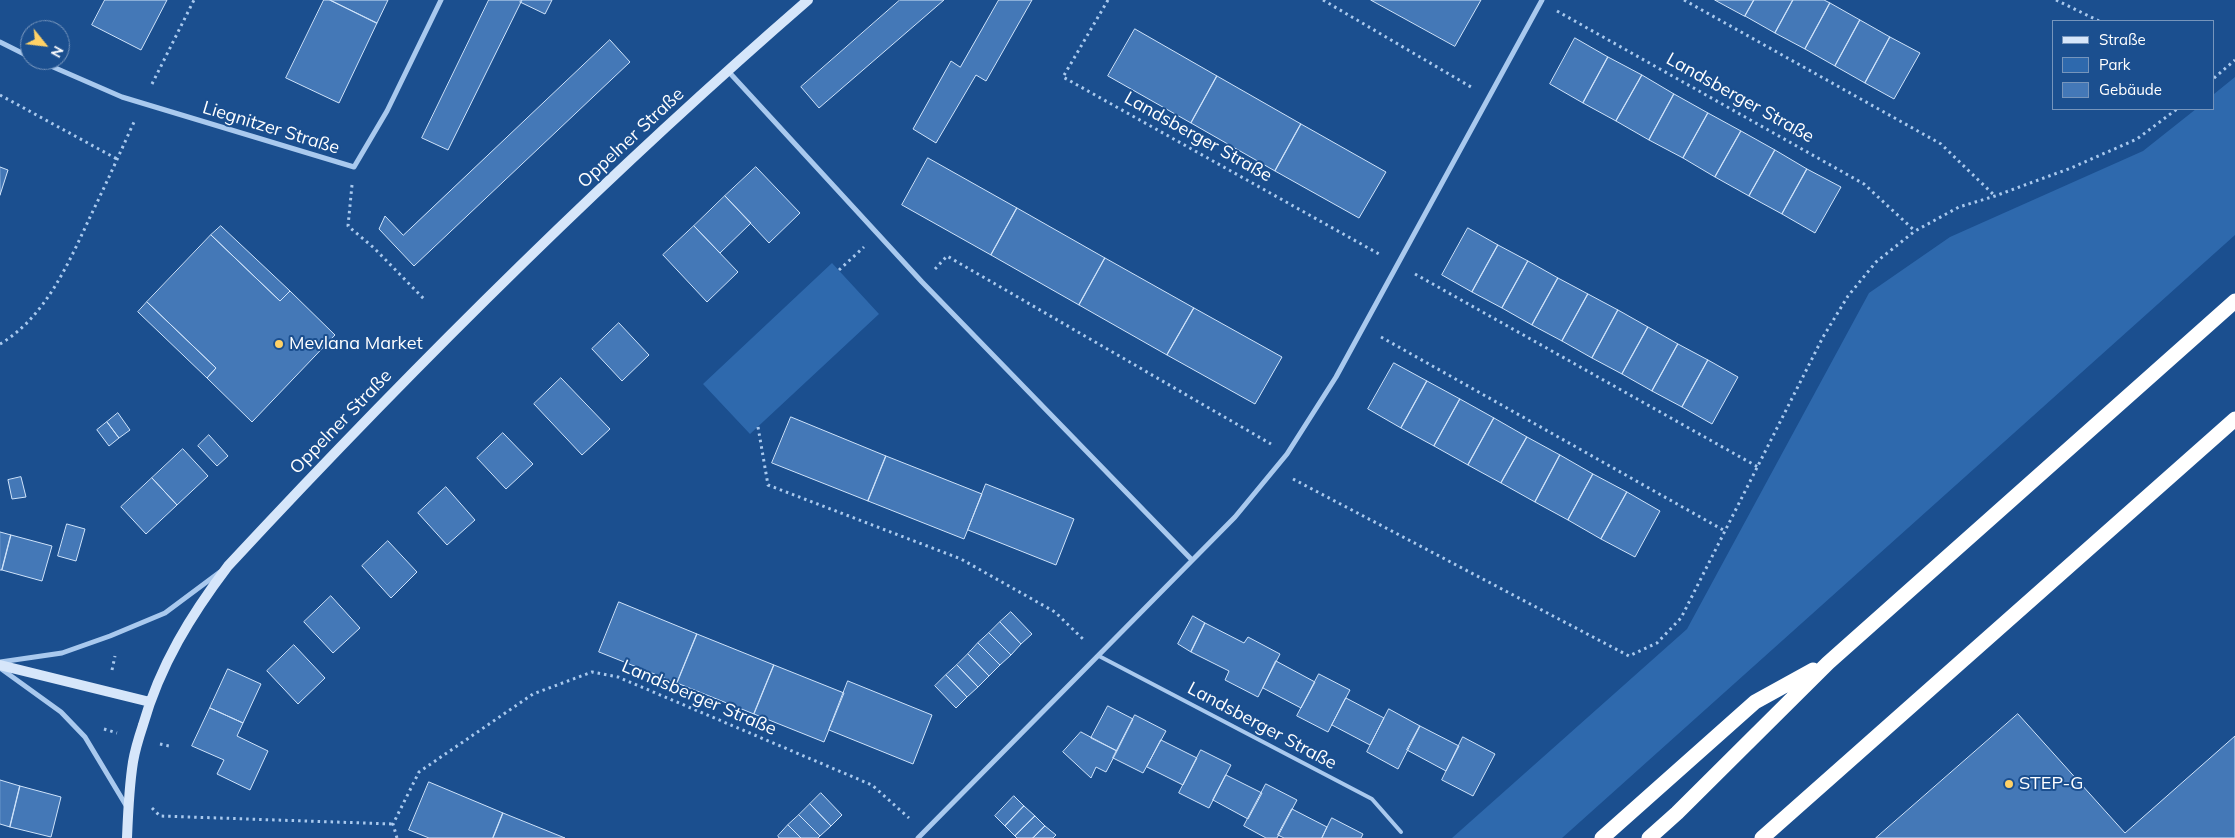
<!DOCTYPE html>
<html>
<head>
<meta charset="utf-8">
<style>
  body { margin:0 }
  #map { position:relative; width:2235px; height:838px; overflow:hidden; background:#1b4f8f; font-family:Mulish,sans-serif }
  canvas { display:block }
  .legend { position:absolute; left:2052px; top:20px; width:162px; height:90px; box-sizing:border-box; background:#1b4f8f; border:1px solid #7695bc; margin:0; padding:6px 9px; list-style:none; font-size:15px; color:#fff }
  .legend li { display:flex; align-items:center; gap:10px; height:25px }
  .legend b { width:25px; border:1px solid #7695bc }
  .north { position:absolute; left:20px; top:20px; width:50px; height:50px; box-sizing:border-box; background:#1b4f8f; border:1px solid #7695bc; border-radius:50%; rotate:119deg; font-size:14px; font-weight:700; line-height:20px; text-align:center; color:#fff }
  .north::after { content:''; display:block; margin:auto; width:18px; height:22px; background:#ffd166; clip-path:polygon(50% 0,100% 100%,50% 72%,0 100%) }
</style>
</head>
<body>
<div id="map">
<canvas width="2235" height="838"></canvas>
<ul class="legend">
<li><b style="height:6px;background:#d6e6fa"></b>Straße</li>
<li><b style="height:14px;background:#2e69ad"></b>Park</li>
<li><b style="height:14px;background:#4478b7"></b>Gebäude</li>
</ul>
<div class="north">N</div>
</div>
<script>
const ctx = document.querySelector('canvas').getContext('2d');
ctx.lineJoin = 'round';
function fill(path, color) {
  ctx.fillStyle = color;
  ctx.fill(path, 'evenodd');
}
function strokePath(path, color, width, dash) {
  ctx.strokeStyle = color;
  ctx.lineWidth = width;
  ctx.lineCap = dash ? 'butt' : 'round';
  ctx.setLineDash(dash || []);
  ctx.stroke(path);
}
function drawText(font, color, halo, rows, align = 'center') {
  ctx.font = font + ' Mulish,sans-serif';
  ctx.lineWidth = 4;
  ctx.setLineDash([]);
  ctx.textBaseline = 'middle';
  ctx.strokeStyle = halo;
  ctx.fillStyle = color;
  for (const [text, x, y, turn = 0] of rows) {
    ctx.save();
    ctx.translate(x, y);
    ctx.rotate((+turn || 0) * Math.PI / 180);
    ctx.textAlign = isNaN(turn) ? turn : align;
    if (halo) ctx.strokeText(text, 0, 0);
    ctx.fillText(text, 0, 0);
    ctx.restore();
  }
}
fill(new Path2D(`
  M2235,77V235L1562,838H1452L1687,629L1869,293L1950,237L2143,151L2196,109H2214V94Z
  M832,263L879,314L750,434L703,384Z`), '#2e69ad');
const building = new Path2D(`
  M105,0H167L141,50L92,25Z
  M324,0H330L377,23L339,103L286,78Z
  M330,0H388L377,23Z
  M489,0H522L448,150L422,138Z
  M522,0H552L545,14L520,2Z
  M900,0H944L819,108L801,87Z
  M999,0H1032L986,81L976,75L936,143L913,129L951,61L960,67Z
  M1371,0H1481L1455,46Z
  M1715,0H1754L1745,16Z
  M1754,0H1793L1775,33L1745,16Z
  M1793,0H1824L1830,3L1805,49L1775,33Z
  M1830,3L1860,20L1835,66L1805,49Z
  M1860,20L1890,37L1865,83L1835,66Z
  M1135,29L1217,76L1191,123L1108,76Z
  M1890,37L1920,53L1894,99L1865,83Z
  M1575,38L1608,57L1583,103L1550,84Z
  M610,40L630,62L414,266L379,229L385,216L403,235Z
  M1608,57L1642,75L1616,121L1583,103Z
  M1642,75L1674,94L1649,140L1616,121Z
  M1217,76L1301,124L1275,171L1191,123Z
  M1674,94L1708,113L1683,158L1649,140Z
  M1708,113L1741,131L1715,177L1683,158Z
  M1301,124L1386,172L1359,218L1275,171Z
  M1741,131L1775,150L1749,196L1715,177Z
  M1775,150L1807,169L1782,214L1749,196Z
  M928,158L1017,208L991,255L902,205Z
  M0,167L8,170L0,195Z
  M756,167L800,213L769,243L725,196Z
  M1807,169L1841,187L1815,233L1782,214Z
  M725,196L751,223L720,253L694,226Z
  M1017,208L1105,258L1079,305L991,255Z
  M221,226L290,291L280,301L211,235Z
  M694,226L738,272L707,302L663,255Z
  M1468,228L1498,245L1472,292L1442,275Z
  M211,235L280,301L290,291L335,335L252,422L207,378L216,368L147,302Z
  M1498,245L1528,261L1502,308L1472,292Z
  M1105,258L1194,308L1167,355L1079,305Z
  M1528,261L1558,278L1532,325L1502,308Z
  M1558,278L1588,294L1562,341L1532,325Z
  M1588,294L1618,310L1592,358L1562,341Z
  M147,302L216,368L207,378L138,312Z
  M1194,308L1282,357L1255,404L1167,355Z
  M1618,310L1648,327L1622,374L1592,358Z
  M619,323L649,355L622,381L592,349Z
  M1648,327L1678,344L1652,391L1622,374Z
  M1678,344L1708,360L1682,407L1652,391Z
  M1708,360L1738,377L1712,424L1682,407Z
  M1394,363L1427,381L1401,428L1368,409Z
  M561,378L610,429L582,455L534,404Z
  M1427,381L1460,399L1434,446L1401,428Z
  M1460,399L1494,418L1468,465L1434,446Z
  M118,413L130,430L119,438L107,422Z
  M791,417L886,456L868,501L772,463Z
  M1494,418L1527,437L1501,483L1468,465Z
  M107,422L119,438L109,446L97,430Z
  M503,433L533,464L506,489L477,458Z
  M209,435L228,456L217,466L198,446Z
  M1527,437L1560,455L1535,502L1501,483Z
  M183,449L208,476L177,505L152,478Z
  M1560,455L1593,474L1568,520L1535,502Z
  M886,456L982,494L964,539L868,501Z
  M1593,474L1627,492L1601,539L1568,520Z
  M21,477L26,497L12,499L8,480Z
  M152,478L177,505L146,534L121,507Z
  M986,484L1074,519L1056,565L968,530Z
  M446,487L475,520L447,545L418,513Z
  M1627,492L1660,511L1635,557L1601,539Z
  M67,524L85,529L76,561L58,556Z
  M0,532L11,535L2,570H0Z
  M11,535L52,546L42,581L2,570Z
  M388,541L417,572L391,598L362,566Z
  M331,596L360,628L333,653L304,622Z
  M619,602L697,634L677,683L599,652Z
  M1011,612L1032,634L1021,644L1000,622Z
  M1193,616L1205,623L1191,652L1178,644Z
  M1000,622L1021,644L1011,655L989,633Z
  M1205,623L1244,643L1248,637L1280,654L1258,697L1225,680L1229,671L1191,652Z
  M989,633L1011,655L1000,665L978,643Z
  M697,634L774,665L754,714L677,683Z
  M978,643L1000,665L989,676L968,654Z
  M294,645L325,678L298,704L267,671Z
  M968,654L989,676L978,687L957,665Z
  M1276,661L1315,682L1301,708L1263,688Z
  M774,665L844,693L824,742L754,714Z
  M957,665L978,687L967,697L946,675Z
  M228,669L261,684L243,723L210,708Z
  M1319,674L1350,690L1328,732L1297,716Z
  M946,675L967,697L956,708L935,686Z
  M848,681L932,715L913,764L829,730Z
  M1346,698L1384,718L1370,745L1332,725Z
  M1108,706L1133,719L1117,751L1091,738Z
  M210,708L243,723L237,736L268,751L250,790L217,774L224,760L192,746Z
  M1389,709L1420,726L1398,769L1367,752Z
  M2018,714L2125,833L2235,736V838H1876Z
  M1135,715L1166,731L1143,773L1113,758Z
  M1420,726L1459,746L1446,771L1407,750Z
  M1081,732L1117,751L1106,772L1096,767L1091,778L1063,752Z
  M1463,737L1495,754L1473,796L1442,780Z
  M1161,740L1197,758L1183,785L1147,767Z
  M1201,750L1231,765L1209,808L1179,793Z
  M1226,775L1262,793L1248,819L1213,800Z
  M0,780L20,786L10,827L0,824Z
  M429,782L503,813L493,838H429L409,830Z
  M1266,784L1297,800L1277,838H1266L1244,826Z
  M20,786L61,797L51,837L10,827Z
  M821,793L842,815L831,826L810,804Z
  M1014,796L1024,806L1005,826L995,816Z
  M810,804L831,826L820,836L799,815Z
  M1024,806L1035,816L1015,836L1005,826Z
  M1292,809L1327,827L1322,838H1284L1278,835Z
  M503,813L565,838H493Z
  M799,815L820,836L818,838H801L788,825Z
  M1035,816L1045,826L1033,838H1017L1015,836Z
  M1332,818L1363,834L1361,838H1322Z
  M788,825L801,838H779L778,836Z
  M1045,826L1056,835L1053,838H1033Z`);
fill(building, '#4478b7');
strokePath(building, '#cfe3fa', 1);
strokePath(new Path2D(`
  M1108,0L1063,77L1379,254
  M1323,0L1471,87
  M1684,0L1941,144L1995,196
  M2056,0L2099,21
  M1557,11L1864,184L1915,231
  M2214,78L2235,60
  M152,84L194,0
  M0,95L117,159
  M352,185L348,226L374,248L424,299
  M935,269L947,256L1271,444
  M839,270L864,247
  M1415,274L1758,467
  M1381,337L1725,531
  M0,344C46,317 69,262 91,215C106,184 120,153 134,122
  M758,427L768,485L961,559L1055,612L1085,641
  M1293,479L1629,656L1657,643L1681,618L1823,337L1848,296L1876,262L1915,231L1959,207L1995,196L2071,168L2137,139L2177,109
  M112,670L115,656
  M104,729L117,733
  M160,744L169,746
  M152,808L160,816L393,824
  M397,838L393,824L419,772L533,694L592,672L618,677L872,785L909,818`), '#a9c9ee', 3, [2.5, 4]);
strokePath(new Path2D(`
  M1099,656L1372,799L1401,832`), '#a9c9ee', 4);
strokePath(new Path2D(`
  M0,42L30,57
  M37,60L122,97L354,167L387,111L441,0
  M728,71L922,282L1192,560
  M0,662L62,653L110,636L165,613L220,572
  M0,668L61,712L85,737L127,807
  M918,838L1235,517L1287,454L1336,377L1542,0`), '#a9c9ee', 5);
strokePath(new Path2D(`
  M0,665L150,702
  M127,838C128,813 129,787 133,762C135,750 139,737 143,725C160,665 191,615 228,566C412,368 604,177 808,0`), '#d6e6fa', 10);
strokePath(new Path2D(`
  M1602,838L1755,702L1813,670
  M1649,838L1677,813L1828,663L2235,301
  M1762,838L2235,419`), '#fff', 15);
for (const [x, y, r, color] of [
  [279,344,5,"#ffd166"],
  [2009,784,5,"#ffd166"]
]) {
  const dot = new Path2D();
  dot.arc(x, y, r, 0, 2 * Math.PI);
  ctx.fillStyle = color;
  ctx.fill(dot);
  strokePath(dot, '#1b4f8f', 2);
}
drawText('18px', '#fff', '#1b4f8f', [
  ["Landsberger Straße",1740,98,29],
  ["Liegnitzer Straße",271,128,17],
  ["Landsberger Straße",1198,137,29],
  ["Oppelner Straße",631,138,-43],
  ["Oppelner Straße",341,422,-46],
  ["Landsberger Straße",699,698,23],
  ["Landsberger Straße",1262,726,28]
]);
drawText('18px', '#fff', '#1b4f8f', [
  ["Mevlana Market",289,344],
  ["STEP-G",2019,784]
], 'left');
</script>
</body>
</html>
